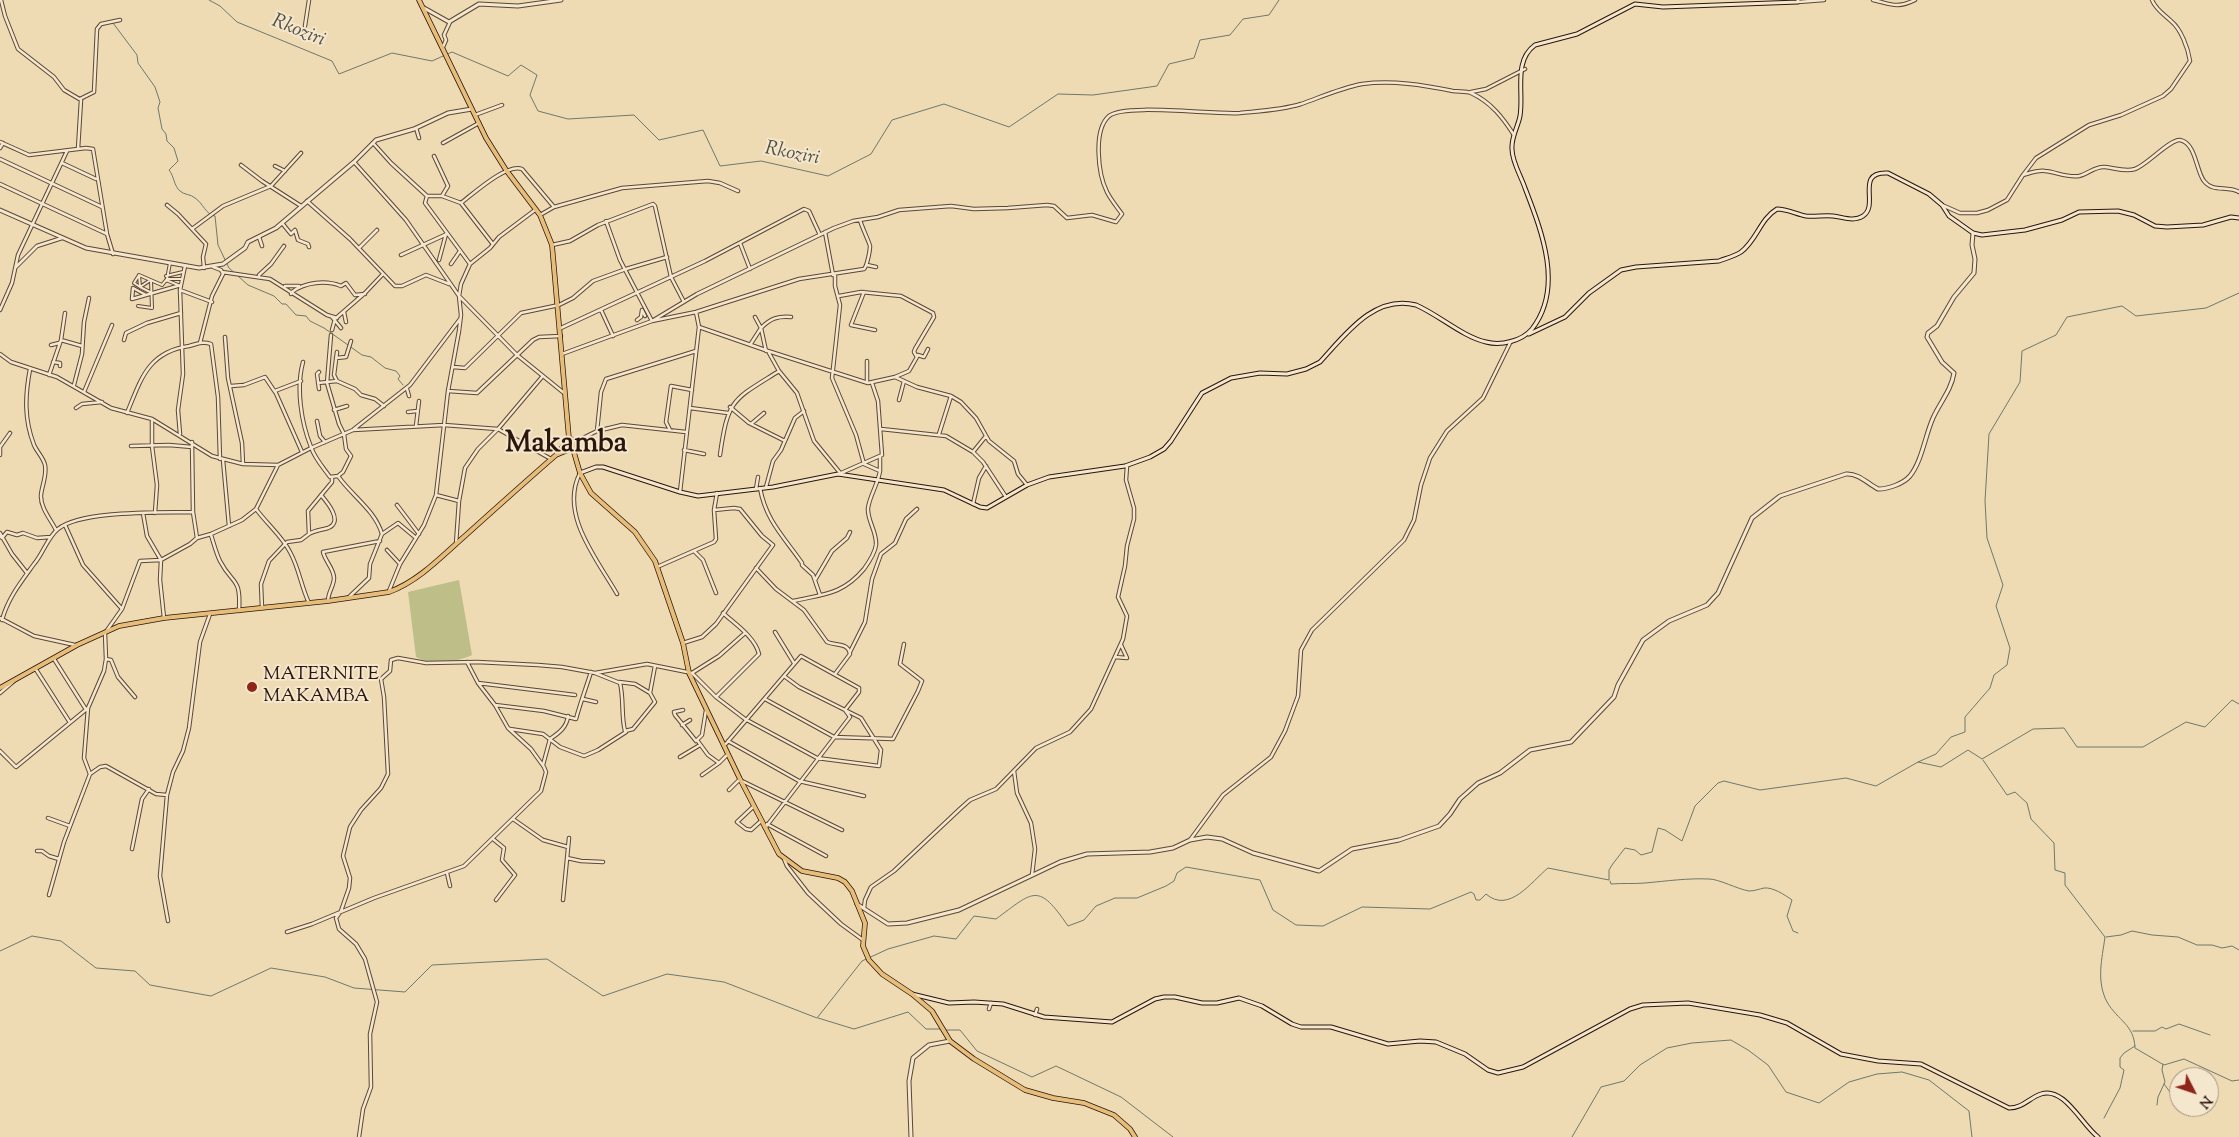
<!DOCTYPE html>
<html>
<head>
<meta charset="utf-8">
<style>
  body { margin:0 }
  #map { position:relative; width:2239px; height:1137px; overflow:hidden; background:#eedab3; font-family:"Sorts Mill Goudy",serif }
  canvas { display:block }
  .north { position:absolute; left:2169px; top:1067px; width:50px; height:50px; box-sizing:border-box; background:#f4e7ce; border:1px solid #a49380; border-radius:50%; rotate:131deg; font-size:14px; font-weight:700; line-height:20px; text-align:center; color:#2b160c }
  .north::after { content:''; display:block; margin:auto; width:18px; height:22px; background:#8f2418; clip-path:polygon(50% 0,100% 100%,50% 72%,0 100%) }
</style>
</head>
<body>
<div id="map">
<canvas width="2239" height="1137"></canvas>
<div class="north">N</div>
</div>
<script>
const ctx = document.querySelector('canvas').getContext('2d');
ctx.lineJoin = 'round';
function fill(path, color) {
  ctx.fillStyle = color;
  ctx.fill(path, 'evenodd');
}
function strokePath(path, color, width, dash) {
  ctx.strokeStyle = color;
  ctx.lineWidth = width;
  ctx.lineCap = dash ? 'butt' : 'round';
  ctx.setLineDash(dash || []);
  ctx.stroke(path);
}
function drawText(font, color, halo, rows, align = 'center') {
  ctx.font = font + ' "Sorts Mill Goudy",serif';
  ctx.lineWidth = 4;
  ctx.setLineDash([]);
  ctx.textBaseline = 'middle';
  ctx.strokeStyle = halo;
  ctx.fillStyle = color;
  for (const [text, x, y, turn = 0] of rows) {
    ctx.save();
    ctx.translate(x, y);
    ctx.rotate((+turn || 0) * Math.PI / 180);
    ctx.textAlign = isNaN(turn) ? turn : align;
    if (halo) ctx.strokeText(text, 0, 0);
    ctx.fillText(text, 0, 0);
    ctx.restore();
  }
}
fill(new Path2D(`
  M459,580L472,655C458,662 430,666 416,657L408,592Z`), '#bebe89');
strokePath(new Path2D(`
  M209,0L220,6L237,22L332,61L339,74L392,53L432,61L452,52L508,76L521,65L537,75L530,95L538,111L568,119L634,115L659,140L703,130L720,166L761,161L828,176L871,154L892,120L944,104L1009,127L1058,94L1093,95L1157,86L1169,64L1194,58L1200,40L1230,35L1243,19L1269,15L1279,0
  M113,23L137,55L138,63L155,87L160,102L158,108L162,129L166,134L167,141L174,148L178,161L169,170C174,176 174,186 180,191C184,195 191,194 195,198C203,203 206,215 215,216L218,245L229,268L248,285L274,296L282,304H286L296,315L306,316L310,321L324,328L362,355L371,357L385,368L396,371L400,376L398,379L403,385
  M1983,760L2007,795L2015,792L2027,803L2031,819L2054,843L2055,870L2065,873V885L2105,937C2102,959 2096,981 2107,1002C2118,1021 2134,1024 2135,1048L2164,1065L2184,1059L2232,1081L2239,1080
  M1918,762L1936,754L1951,737L1965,732V717L1990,688L1994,675L2007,665L2010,648L1996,606L2003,585L1987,538L1985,501L1989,434L2020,382L2022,351L2056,335L2067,317L2122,306L2136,316L2206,308L2239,293
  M1610,881L1611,884C1623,883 1634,884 1645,883C1667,881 1688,878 1709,879C1719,879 1737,889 1749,891C1755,891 1759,889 1764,888C1773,887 1785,895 1792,900L1787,916L1793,931L1798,933
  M2106,937L2121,935L2132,931L2152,935L2178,937L2197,945H2212L2222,948L2232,946L2239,950
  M0,951L32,936L61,941L96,968L135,971L150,985L211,996L271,968L325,977L354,988L405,992L432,965L547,959L603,996L667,974L724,982L817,1018L862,961L888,949L934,936L956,939L974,916L996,919C1034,891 1038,882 1068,926L1084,920L1096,906L1115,898H1137L1166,886L1174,881L1177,873L1186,867L1260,880L1273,910L1296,925L1323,926L1362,907L1430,909L1471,892L1474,894L1476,900H1480L1486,894C1509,914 1531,882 1548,868L1609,880V870L1612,865L1625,848L1635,850L1641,855L1652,852L1658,828L1665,830L1682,841L1695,806L1718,783L1724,781L1760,790L1846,778L1876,786L1918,762L1941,767L1968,750L1982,759L2033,729L2064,728L2077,747H2143L2186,722L2205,727L2232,700L2239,704
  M818,1018L854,1029L908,1012L926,1029H941
  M945,1030H960L977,1051L1032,1077L1056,1066L1121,1097L1173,1137
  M2133,1031H2155L2162,1027L2166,1029L2179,1024L2210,1035
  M2163,1064L2162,1070L2165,1082L2164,1084L2179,1104
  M2157,1105L2158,1097L2164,1084
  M2183,1107L2188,1111
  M2104,1118L2120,1088L2124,1070L2120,1067V1058L2124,1053L2135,1046
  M1572,1137L1601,1087L1624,1081L1640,1065L1667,1048L1692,1043L1731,1040L1748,1050L1768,1065L1786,1092L1819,1103L1849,1082L1877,1074L1902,1072L1929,1080L1969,1111L1972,1137`), '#6e796a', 1);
const pedestrian = new Path2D(`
  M139,275L140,287L134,283L139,275L162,285L167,279L170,263
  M166,276L183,272
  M167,279H182
  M166,280L178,285
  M149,281L140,287L150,292
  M138,306L152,308L151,281`);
const minor = new Path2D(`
  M1,0L5,16L18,49L54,77L64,90L81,100L78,149
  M1873,0C1891,4 1897,9 1915,0
  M1798,2L1824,0
  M305,26L309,0
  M443,47L446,40L444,35L450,22
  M1471,92L1486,89L1525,69
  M80,99L94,92L97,29L101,24L120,20
  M475,115L502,105
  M416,128L419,138
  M0,142L29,155L86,148L93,149L107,234L113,254
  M373,143L391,163L427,196L425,203L470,264
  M443,143L479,123
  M0,148L3,143
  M434,156L448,186L442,196
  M0,159L102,207
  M354,162L406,220L459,296L517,355L564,393
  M62,163L96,179
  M241,165L262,181L301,206
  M275,166L285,171
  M2023,175L2036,158L2089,125L2121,115L2163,96L2171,89L2190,61C2188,48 2181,29 2171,21C2164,14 2156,10 2152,0
  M0,184L107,234
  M427,196H442L461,203
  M307,201L350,239L395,286H402L426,275L449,284
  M167,205L178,214L206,244L203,257L204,268
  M1942,205L1960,213H1977L1988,210L2007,200L2023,175C2030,173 2038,170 2045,171C2056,172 2068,178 2079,176C2088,174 2095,166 2105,167C2115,168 2125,172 2135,169C2147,165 2170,139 2180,140C2196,143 2196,171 2204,181C2213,193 2227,185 2239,192
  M540,215L554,207L622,188L708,181L720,183L738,191
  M606,221L620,260L652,321L696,312L799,279L864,269C867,266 870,251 870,246C870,244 861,225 860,220
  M282,223L291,234L295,230L298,240L308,244L309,247
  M192,229L223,206L271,186L301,153
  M825,232L833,275
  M259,237L262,246
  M492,243L461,203C474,193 507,163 522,169L554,207
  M740,243L750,269
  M552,245L570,241L598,225L653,204L655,206L671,277L684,302
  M359,248L377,230
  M401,255L447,234
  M439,260L446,234
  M451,264L460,251
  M867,265L876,267
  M16,267L37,246L62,238
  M222,272L270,279L327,315L337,318
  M259,275L271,264L284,246
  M285,286H299
  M180,290L212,302
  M864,292L851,325L875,330
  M291,294L292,292C305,282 326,280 341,286L346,283L355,295L365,294
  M146,295L133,288L132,299L181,285
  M0,310L12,283L18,255L67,151
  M601,310L613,336
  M344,312L346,322
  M332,317L341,328
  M755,317L761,328C771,318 778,316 791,317
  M637,320L641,317L642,310L645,316
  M699,327L768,351L868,383L895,377L909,371L917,357L914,352L915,349L934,317L933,313L901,296L861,292L839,296
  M561,328L705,261L804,209L809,211L820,235
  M332,330L335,319L365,293L383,274
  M225,337L228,378L242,443L243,464
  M61,340L82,346
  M124,340L126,333L147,323L181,313
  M200,343L212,296L223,274L221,270L213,267
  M51,345L59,343
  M750,345L761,328L766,351
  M769,353L779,371L797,393L814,441L841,474
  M0,354L11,362L57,377L111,408L152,419L212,456L243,464L278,465
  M562,354L652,321L697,294L834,228L853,221L878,217L899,210L951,206L974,209L1008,208L1047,205L1054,206L1067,218L1092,215L1116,222L1122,214C1117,207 1111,200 1107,192C1098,174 1093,130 1109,116C1124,103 1214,115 1240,113C1260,111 1282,110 1301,104C1321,97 1341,88 1362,84C1393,80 1423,85 1453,91C1459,92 1466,91 1471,93C1491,102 1503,118 1514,135
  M917,357L918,355L924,357L928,349
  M336,358L346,357L351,341
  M867,361V382
  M53,362L60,363V366
  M303,362C296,388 301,422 311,447C315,459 323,467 330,477L338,476L343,472L351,456L346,449L344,434L339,424L327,383L331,335
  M453,367L465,368L521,313L559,305L573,298L593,281L626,269L667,257
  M30,369C25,396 24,419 34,445C37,452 43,457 45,465C47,476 42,485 41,495C40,507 51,520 56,530
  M49,375L61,340L65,313
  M895,377L917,387L951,396L961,402L976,418L989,441L1014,461L1018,474L1027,485
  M301,381L275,391L302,452
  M337,381L334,375L337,352
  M318,383L337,381L355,389L361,395L375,399L384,406
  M74,385L82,354L84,322L89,298
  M231,386L244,385L265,377L275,392
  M319,389L317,374L319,372
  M407,389L409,396
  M448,391L477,393L533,340L539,337L561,336
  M84,392L112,325
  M899,400L904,381
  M730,407L749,423L785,441
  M76,408L82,404L102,402
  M690,408L728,413
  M334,410L347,406
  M408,412L417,411
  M127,413C141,379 148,352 189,346C197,344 203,341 211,344L218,397L220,459
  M152,420V446L157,485L155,513
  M317,421L320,436L325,442
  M751,424L764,413
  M416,426L419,401
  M354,429L410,385L460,319
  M881,429L946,436L973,452L986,436
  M670,430L666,422L671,386L692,390
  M597,431L601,392L606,379L696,351
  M180,434L178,410L183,374L180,290L185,266
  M939,434L951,396
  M192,442L193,512L197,538
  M575,442L597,431L622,425L686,432
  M131,446L169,445L192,447
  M684,450L704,454
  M973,452L983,462L1006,497
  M0,455V447L10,433
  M720,455C728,398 733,400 779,371
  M223,460L229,526
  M880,471V457
  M580,473C559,514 597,559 617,594
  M839,474L882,455L878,401L872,383
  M338,476C352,496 375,510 382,534L370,564L369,578L348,598
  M766,487L773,461L781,450L795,418L804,411
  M760,488C766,521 784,537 802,563V565L813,575L820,595
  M756,489L758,477
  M680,492L699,327L696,312
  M436,495L459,501
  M973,504L979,478L986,466
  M397,505L419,534
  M256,509C267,524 282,536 290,552C299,568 301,586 309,603
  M143,513L147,536L161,560L160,580L164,618
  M65,525L83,565L122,609
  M0,533L12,554L27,573
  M309,534C315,530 321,530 328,528C344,522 327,502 321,495
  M382,534L398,523L416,538
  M211,535C214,544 216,553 220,561C233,586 241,576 239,611
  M0,536L2,538L7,532L17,535L23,533L37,538L51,537
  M456,544L459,501L465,468L478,449L498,429L542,377
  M387,550L400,564
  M694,551L703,560L716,593
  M657,567L714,542L716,539L714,510L717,493
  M756,568L776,589L804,610L827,642C836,646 848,642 850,654L835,674
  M815,580L832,551L847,538L850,532
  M389,591L400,564L424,525L436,495L448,391L459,331L461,315L459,296L461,284L470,264L490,248L499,237L535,210
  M328,601C328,592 334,586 334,578C334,569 325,561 323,552L380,541
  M793,601C824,594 842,595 864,569C869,562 875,553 876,545C877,531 867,521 868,508C870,495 878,484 880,471L864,464L856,435L832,378L840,305L835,286V274
  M262,608L261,584L269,561L287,542L301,540L309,534L308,511L332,482V479
  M0,618L34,636L75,645
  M2,620C8,598 21,582 34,564C43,554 47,538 58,529C82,510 160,513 193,512
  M775,632L794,663
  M683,643L702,637L716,624L773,545L762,536L740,509L734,508L714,510
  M850,652L865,622L872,579L881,554L895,543L906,519L917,509
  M1115,657L1127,658L1121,645
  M54,659L85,708
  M106,659L111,660L118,677L135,697
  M35,668L69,721
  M595,673L620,683C624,699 621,716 625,731L633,729L655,702L650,693L655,666
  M692,673L719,656L745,633
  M619,682L635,684L650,693
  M478,683L575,695
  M0,693L14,681
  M716,697L759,654C755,637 735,624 723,613
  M583,699L596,702
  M765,699L834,737L893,739L918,691L922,681L900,664L904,644
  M495,705L544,711L576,719C580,704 586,688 591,672
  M683,710L674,712L675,715L696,741
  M706,710L702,735L697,740L708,755L719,763L728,754
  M682,725L690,720
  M510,729L543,734L560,747L584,756L598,750L626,732
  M728,741L799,781L864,796
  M724,746L801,656L859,688V692L845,710L850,717L765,828
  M0,751L16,767L88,708
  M680,757L700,745
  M543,765L550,739C559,733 567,727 568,716
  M1014,771L1017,793L1031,823L1035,849L1032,875
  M90,774L100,767L106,766L156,794L167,795
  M702,775L719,763
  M742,781L842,830
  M729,790L740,779
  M754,806L737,822L746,829L751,830L761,821
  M48,818L70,826
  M513,819L543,840L568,847
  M767,824L826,856
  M493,839L504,848L502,860L515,875L496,900
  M1190,840L1223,795L1271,757L1285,731L1298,696L1301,650L1312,630L1404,540L1414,520L1421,485L1430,458L1447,431L1483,398L1511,341
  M132,849L142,799L149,789
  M37,851H42L49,856L59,859
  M567,858L581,861L603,862
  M784,859L787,866L808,893L841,924L863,940
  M447,873L450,886
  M49,895L64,842L90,774L84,758L88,708L104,671L106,659L105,633L122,609L140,561L161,560L190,544L197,538L211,534L242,520L256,509L278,465L311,448L353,430L444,425L498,429L551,459
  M563,900L569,838
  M864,908L865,900L871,887L894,871L961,808L970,800L996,789L1036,748L1070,732L1091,709L1123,639L1127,616L1118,597L1125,566L1127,546L1134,519V508L1126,480L1127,466
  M168,921L160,876L167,795L173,772L183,751L189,728L200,642L210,614
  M287,932L312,924L374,898L464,866L541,791L546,772L544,767L531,749L508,728L495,705L478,683L467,662
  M989,1009L991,1003
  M1035,1015L1037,1009
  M359,1137L363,1109L371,1087L370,1034L377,1002L365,959L356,944L339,929L336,918L341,911L349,888L350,878L343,856L350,827L361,810L381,788L388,774L384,697L381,679L390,671L391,660L398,658L426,663L477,662L538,665L562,667L595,673L647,664L692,673L716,697L745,719L817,758L879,766L881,750L861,718L799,687L784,676`);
const tertiary = new Path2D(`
  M424,8L449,22L479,4L518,6L561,0
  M0,210L86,248L199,268L223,264L245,248L248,242L276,228L354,162L376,140L414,129L448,113L472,109
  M857,904L888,924L907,923L959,910L1060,862L1087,854L1150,852L1173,848L1190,840L1207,837L1222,839L1253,853L1319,871L1352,849L1399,840L1439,826L1450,814L1460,799L1478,783L1500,773L1530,750L1571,742L1614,697L1618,685L1643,640L1669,621L1707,605L1718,593L1752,518L1780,496L1846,474C1858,473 1867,483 1878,489C1888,489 1903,484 1910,476C1922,461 1925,436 1933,418C1940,402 1951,391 1954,373L1942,362L1927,337L1928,333L1937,326L1954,297L1974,273L1975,259L1972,245L1973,233
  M911,1137L909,1081L913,1058L929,1045L950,1041`);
const secondary = new Path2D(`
  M1529,334L1565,317L1589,293L1621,270L1636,267L1719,261C1727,258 1735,256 1741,252C1757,240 1760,219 1777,209C1787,209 1796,214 1806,216C1815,217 1824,215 1833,216C1843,217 1854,222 1863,216C1880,205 1854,171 1888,173L1929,194L1942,205L1949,216L1973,233L1982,235L2025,230L2062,220L2079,212L2118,211L2134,215L2155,226L2167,227L2203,225L2231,217L2239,218
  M580,473L596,467H603L680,492L698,496L773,487L838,474L944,490L980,507L987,508L1027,485L1049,477L1125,466L1150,457L1164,449L1171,441L1202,393L1231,378L1260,373L1287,374L1306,369L1320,362C1345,335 1374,294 1416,305C1439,315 1463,337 1486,342C1501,346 1522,341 1532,329C1564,288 1542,232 1525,188C1521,176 1512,162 1512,149C1511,137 1518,127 1520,116C1524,92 1513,61 1535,45L1577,34L1635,4L1663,7L1798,2V0
  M912,994L949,1003L974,1002L1003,1004L1044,1017L1112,1022L1155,999L1164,997H1175L1202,1003H1217L1239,998L1262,1006L1292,1024L1301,1027H1331L1388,1044L1420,1041L1436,1042L1465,1054L1488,1070L1498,1073L1523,1067L1630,1009L1643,1005L1688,1003L1760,1015L1787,1023L1841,1054L1878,1061L1921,1064L2009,1108C2023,1108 2029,1098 2041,1094C2064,1086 2082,1125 2098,1137`);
const primary = new Path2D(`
  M419,0L486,138L506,170L540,215L552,245L569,439L565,444L566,448L573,449L576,445L574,440L569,439
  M573,449L580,473L591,493L635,532L655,561L683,643L689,673L740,779L779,854L802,871L838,878L845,882L852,891L865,923L863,946L869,960L882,974L912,994L932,1011L950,1041L974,1059L1025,1090L1053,1098L1084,1103L1114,1115L1130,1129L1135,1137
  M556,455L568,450
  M0,688L77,645L119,626L164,618L328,601L389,592C419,581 442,556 466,535C496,508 526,481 556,455L565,444`);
strokePath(pedestrian, '#5c4736', 4);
strokePath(minor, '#5c4736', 4.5);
strokePath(tertiary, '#5c4736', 5);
strokePath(secondary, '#2b160c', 5);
strokePath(primary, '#2b160c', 5.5);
strokePath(pedestrian, '#f4e7ce', 2);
strokePath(minor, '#f4e7ce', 2.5);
strokePath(tertiary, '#f4e7ce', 3);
strokePath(secondary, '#f4e7ce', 3);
strokePath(primary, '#e7bd7a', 4);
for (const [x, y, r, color] of [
  [252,687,6,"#8f2418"]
]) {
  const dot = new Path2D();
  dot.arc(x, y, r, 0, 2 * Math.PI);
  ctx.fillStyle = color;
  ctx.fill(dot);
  strokePath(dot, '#f4e7ce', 2);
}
drawText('19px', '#2b160c', '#f4e7ce', [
  ["MATERNITE",263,676],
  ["MAKAMBA",263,698]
], 'left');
drawText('italic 20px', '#525043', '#f4e7ce', [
  ["Rkoziri",298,32,22],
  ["Rkoziri",792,155,11]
]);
drawText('bold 29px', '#2b160c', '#f4e7ce', [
  ["Makamba",566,446]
]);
</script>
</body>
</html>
